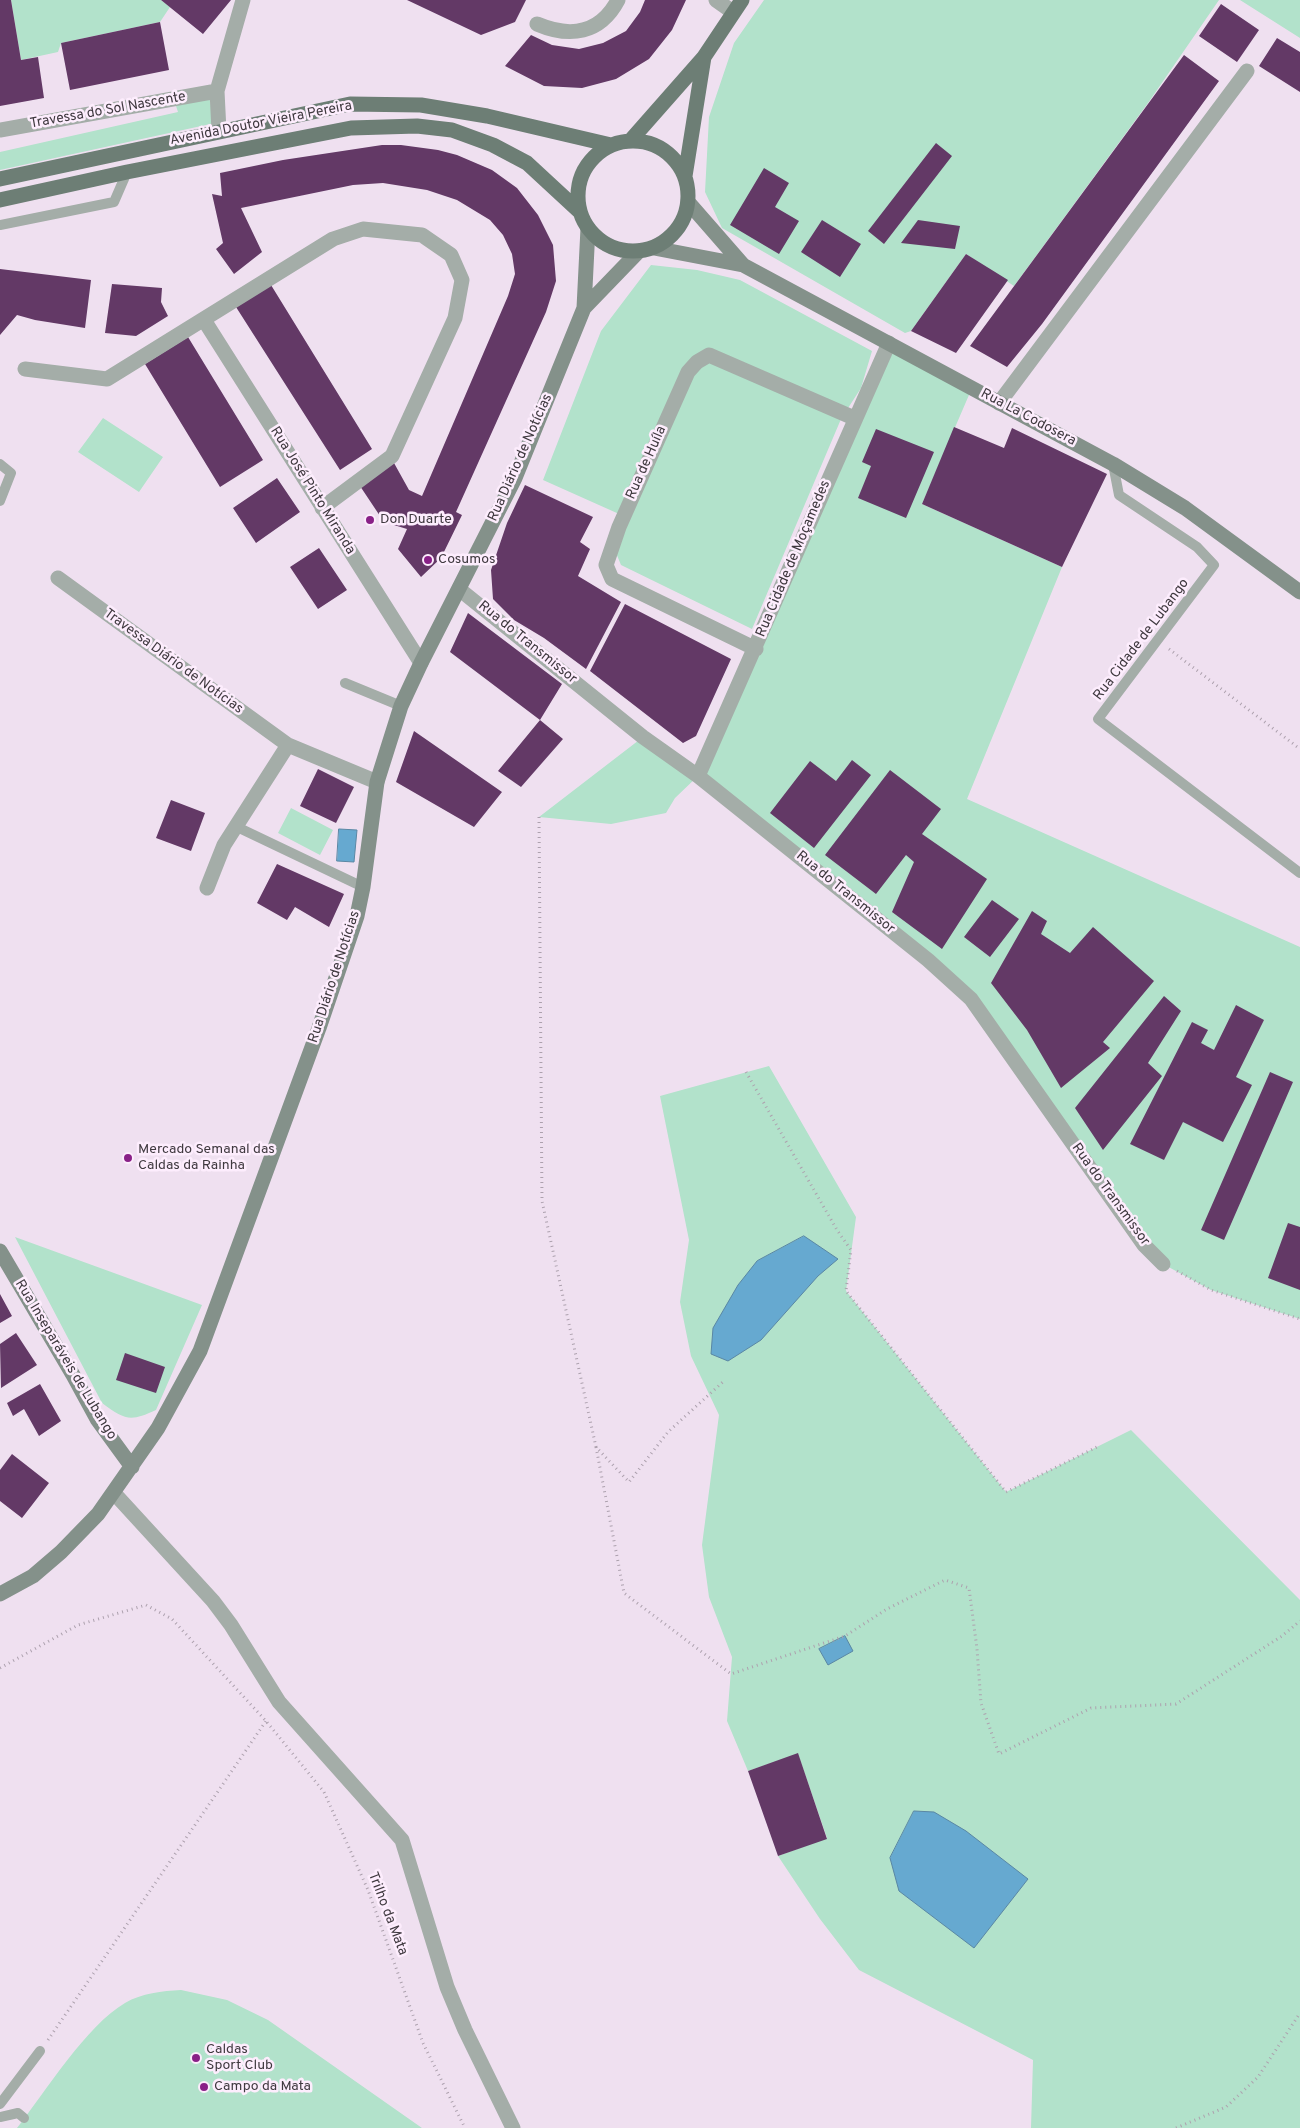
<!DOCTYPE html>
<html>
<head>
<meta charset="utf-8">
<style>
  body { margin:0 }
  canvas { display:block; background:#efe0f0 }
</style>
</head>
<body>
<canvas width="1300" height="2128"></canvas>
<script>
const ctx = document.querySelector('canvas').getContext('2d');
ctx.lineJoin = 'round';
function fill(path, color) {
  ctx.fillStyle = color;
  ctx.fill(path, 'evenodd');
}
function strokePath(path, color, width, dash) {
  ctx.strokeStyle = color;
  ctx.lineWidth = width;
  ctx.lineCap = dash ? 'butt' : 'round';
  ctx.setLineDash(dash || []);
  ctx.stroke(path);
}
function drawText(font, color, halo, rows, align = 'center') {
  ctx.font = font + ' Overpass,sans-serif';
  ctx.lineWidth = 5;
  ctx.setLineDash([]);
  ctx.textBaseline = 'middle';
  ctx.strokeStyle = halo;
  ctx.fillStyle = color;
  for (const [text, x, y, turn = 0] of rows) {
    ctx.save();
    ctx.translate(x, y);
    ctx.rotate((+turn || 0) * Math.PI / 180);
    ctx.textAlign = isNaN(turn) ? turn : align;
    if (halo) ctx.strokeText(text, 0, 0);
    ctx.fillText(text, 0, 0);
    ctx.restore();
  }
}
fill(new Path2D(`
  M11,0H161L170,7L160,22L61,43L58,52L21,60Z
  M764,0H1219L1148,103L1014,286L966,254L911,331L905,333L722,228L705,192L709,117L734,43Z
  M1240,0H1300V38Z
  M209,97L215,123L0,170V152L178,112L175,103Z
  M651,265L697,270L740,280L872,351L861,388L841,419L752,629L621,565L616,553L628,518L543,480L601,331Z
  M889,343L972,388L922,504L1062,567L967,799L1300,947V1319L1211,1290L1163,1264L971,999L698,776L675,798L666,813L611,824L539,817L643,737L698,776Z
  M103,418L163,457L139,492L78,452Z
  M291,808L333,830L320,855L278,833Z
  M769,1066L856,1217L846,1291L1006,1492L1131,1430L1300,1600V2128H1031L1033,2060L859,1970L820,1919L778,1856L827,1838L798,1754L748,1771L727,1721L732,1657L709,1597L702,1545L719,1415L691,1356L680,1302L689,1240L660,1096Z
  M15,1237L202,1305L156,1410C130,1422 125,1420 102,1403Z
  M181,1990L227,2000L268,2020L422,2128H17C45,2092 87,2025 125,2003C142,1993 162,1991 181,1990Z`), '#b2e2cb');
const water = new Path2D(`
  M339,829L357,830L354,862L337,861Z
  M804,1236L838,1259L818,1276L761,1340L728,1361L711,1354L713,1328L738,1285L757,1261Z
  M845,1636L853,1651L828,1665L819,1649Z
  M914,1811L934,1812L966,1831L1028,1879L974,1948L899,1891L890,1858Z`);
fill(water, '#66a9d0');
strokePath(water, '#5a87a4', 1);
fill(new Path2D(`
  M0,0H11L21,60L38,57L44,98L0,106Z
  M161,0H231L203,34Z
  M407,0H526L515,22L481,35Z
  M645,0H686L672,30L649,59L616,79L582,88L544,86L505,66L531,35L552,45L579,49L603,43L626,31L640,12Z
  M1221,4L1259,30L1237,62L1199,36Z
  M160,22L169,70L70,90L61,43Z
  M1277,38L1300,52V92L1259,66Z
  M1184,55L1219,81L1042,324L1007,367L970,346Z
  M936,143L952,156L884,244L868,231Z
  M382,145H401L438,150L457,155L492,170L517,188L538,215L553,245L556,281L546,312L456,512L462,515L441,558L421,577L398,549L407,529L384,522L360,486L394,463L409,490L422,496L508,296L515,274L512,254L503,235L490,220L457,200L427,190L383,183L353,185L241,208L262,252L234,274L216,249L223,243L212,194L222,196L220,173L283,160Z
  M764,168L789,183L775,207L799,221L779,254L730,225Z
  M822,220L861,244L840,277L801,252Z
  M918,220L960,226L955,249L901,243Z
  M966,254L1008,280L956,353L911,331Z
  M0,269L91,280L85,328L35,320L17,315L0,335Z
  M112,284L162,288L161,302L168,316L136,336L105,333Z
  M271,285L372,449L340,470L236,307Z
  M188,337L263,460L220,487L145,364Z
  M954,427L1004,448L1012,428L1107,474L1062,567L922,504Z
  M876,429L934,452L906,518L858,498L871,466L862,462Z
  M277,478L300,512L256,543L233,508Z
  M525,485L593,517L580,542L590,549L578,576L621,602L586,669L544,638L514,620L493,599L491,570L507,523Z
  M319,548L347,590L318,609L290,567Z
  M625,604L731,659L696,736L683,743L590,671Z
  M468,613L562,684L540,720L450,652Z
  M540,720L563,739L521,787L498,771Z
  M414,731L502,792L474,827L396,782Z
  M852,760L871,775L814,848L770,813L810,761L836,781Z
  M318,769L354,787L336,823L300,806Z
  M890,770L941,809L922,834L987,879L942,949L892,912L914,862L906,855L876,894L825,855Z
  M171,800L205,813L191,851L156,838Z
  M277,864L344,894L329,927L295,907L287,920L257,903Z
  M992,900L1019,919L990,957L964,937Z
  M1032,911L1047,921L1041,934L1070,953L1093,927L1154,981L1103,1042L1110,1048L1061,1088L1027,1030L991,983Z
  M1164,996L1181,1011L1148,1063L1162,1076L1103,1150L1075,1108Z
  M1236,1005L1264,1020L1236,1077L1252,1085L1223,1142L1183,1122L1164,1160L1130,1144L1192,1022L1208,1030L1201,1043L1214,1050Z
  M1270,1072L1293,1082L1224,1240L1201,1230Z
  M1288,1223L1300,1227V1290L1268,1278Z
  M0,1294L12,1316L0,1323Z
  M16,1333L37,1365L1,1388L0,1344Z
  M125,1353L165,1367L156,1393L116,1380Z
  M40,1384L61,1421L39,1436L24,1409L13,1416L7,1403Z
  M12,1454L49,1483L22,1518L0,1501V1470Z
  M798,1753L827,1839L778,1856L748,1771Z`), '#633966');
strokePath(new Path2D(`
  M1169,649L1300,749
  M539,817L542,1201L596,1447L629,1482L668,1432L725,1380
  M746,1072L837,1230L851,1250L846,1291L1006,1492L1097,1447
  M1177,1271L1211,1290L1300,1319
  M596,1447L624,1593L731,1674L845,1636L887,1609L945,1580L969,1588L977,1649L981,1703L999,1754L1091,1708L1176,1704L1282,1636L1300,1621
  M0,1668L78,1625L146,1605L172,1619L266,1721L324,1792L368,1890L423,2043L465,2128
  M48,2040L266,1721
  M1176,2128L1226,2107L1258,2077L1300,2013`), '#ada1ae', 3, [1, 4]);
strokePath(new Path2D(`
  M0,225L114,202L127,172
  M0,464L11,473L0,501
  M1113,464L1119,495L1197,547L1214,565L1098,719L1300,873
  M345,683L401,706
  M235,826L363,887
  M0,2104L40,2051
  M0,2117L18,2113L24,2118`), '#a4ada8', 10);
strokePath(new Path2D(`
  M716,0L733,12
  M537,24C570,38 600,34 618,0
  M0,130L217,91
  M219,131L217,91L243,0
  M204,320L421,663
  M25,369L107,379L333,239L363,229L422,235L451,255L462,280L455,318L392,456L322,508
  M999,403L1247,71
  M58,578L288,745L377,782
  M459,589L643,737L698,776L928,960L971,999L1144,1245L1163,1264
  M756,649L612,579L606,565L619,527L688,372L697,362L709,355L854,418
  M698,776L889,343
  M207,888L224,845L288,745
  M114,1493L213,1601L231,1625L279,1702L402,1840L447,1987L465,2030L513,2128`), '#a4ada8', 15);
strokePath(new Path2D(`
  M688,202L743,265
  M654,248L743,265L1113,464L1185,508L1300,592
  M584,308L639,251
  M0,1251L73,1375L97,1419L132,1467
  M0,1594L33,1576L61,1552L98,1514L158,1428L200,1351L319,1028L357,916L363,887L377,782L401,706L421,663L515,478L584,308L588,228`), '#84918a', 15);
strokePath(new Path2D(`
  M630,141L704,57L742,0
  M578 196a55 55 0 1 1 110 0a55 55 0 1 1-110 0Z
  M685,176L704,57
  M0,179L350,104L421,105L487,116L611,145
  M0,200L127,172L351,128L417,126L452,130L493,145L527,163L580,212`), '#6d7e75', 15);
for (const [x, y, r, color] of [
  [370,520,5,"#892087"],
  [428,560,5,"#892087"],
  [128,1158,5,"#892087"],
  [196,2058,5,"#892087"],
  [204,2087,5,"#892087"]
]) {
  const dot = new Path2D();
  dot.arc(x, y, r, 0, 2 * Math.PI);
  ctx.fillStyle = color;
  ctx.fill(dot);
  strokePath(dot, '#fdedfd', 2);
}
drawText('14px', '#3f393f', '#fdedfd', [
  ["Travessa do Sol Nascente",108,111,-10],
  ["Avenida Doutor Vieira Pereira",261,124,-11],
  ["Rua La Codosera",1028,418,28],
  ["Rua Diário de Notícias",521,458,-66],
  ["Rua de Huíla",647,463,-66],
  ["Rua José Pinto Miranda",312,491,58],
  ["Rua Cidade de Moçamedes",794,559,-67],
  ["Rua Cidade de Lubango",1142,640,-53],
  ["Rua do Transmissor",527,643,39],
  ["Travessa Diário de Notícias",173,662,36],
  ["Rua do Transmissor",845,893,39],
  ["Rua Diário de Notícias",335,977,-72],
  ["Rua do Transmissor",1110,1195,54],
  ["Rua Inseparáveis de Lubango",65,1360,59],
  ["Trilho da Mata",387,1914,69]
]);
drawText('14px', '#3f393f', '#fdedfd', [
  ["Don Duarte",380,520],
  ["Cosumos",438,560],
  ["Mercado Semanal das",138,1150],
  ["Caldas da Rainha",138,1166],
  ["Caldas",206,2050],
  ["Sport Club",206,2066],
  ["Campo da Mata",214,2087]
], 'left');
</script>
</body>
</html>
